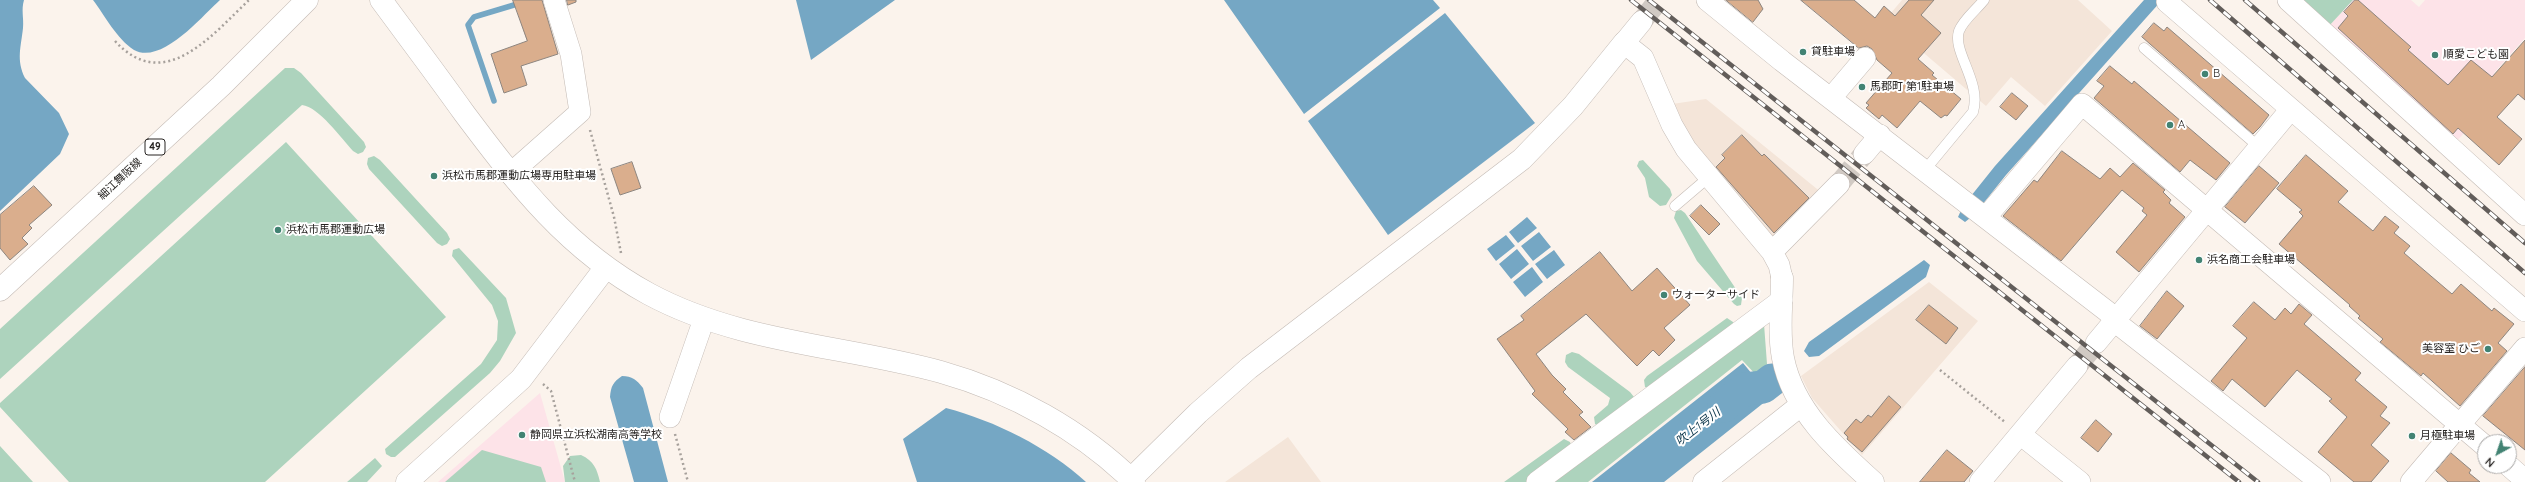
<!DOCTYPE html>
<html>
<head>
<meta charset="utf-8">
<style>
  body { margin:0 }
  #map { position:relative; width:2525px; height:482px; overflow:hidden; background:#fbf3ec; font-family:Quicksand,sans-serif }
  canvas { display:block }
  .north { position:absolute; left:2477px; top:434px; width:40px; height:40px; box-sizing:border-box; background:#fff; border:1px solid #a9a8a7; border-radius:50%; rotate:220deg; font-size:11px; font-weight:700; line-height:16px; text-align:center; color:#282523 }
  .north::after { content:''; display:block; margin:auto; width:14px; height:18px; background:#428373; clip-path:polygon(50% 0,100% 100%,50% 72%,0 100%) }
</style>
</head>
<body>
<div id="map">
<canvas width="2525" height="482"></canvas>
<div class="north">N</div>
</div>
<script>
const ctx = document.querySelector('canvas').getContext('2d');
ctx.lineJoin = 'round';
function fill(path, color) {
  ctx.fillStyle = color;
  ctx.fill(path, 'evenodd');
}
function strokePath(path, color, width, dash) {
  ctx.strokeStyle = color;
  ctx.lineWidth = width;
  ctx.lineCap = dash ? 'butt' : 'round';
  ctx.setLineDash(dash || []);
  ctx.stroke(path);
}
function drawText(font, color, halo, rows, align = 'center') {
  ctx.font = font + ' Quicksand,"Noto Sans JP",sans-serif';
  ctx.lineWidth = 4;
  ctx.setLineDash([]);
  ctx.textBaseline = 'middle';
  ctx.strokeStyle = halo;
  ctx.fillStyle = color;
  for (const [text, x, y, turn = 0] of rows) {
    ctx.save();
    ctx.translate(x, y);
    ctx.rotate((+turn || 0) * Math.PI / 180);
    ctx.textAlign = isNaN(turn) ? turn : align;
    if (halo) ctx.strokeText(text, 0, 0);
    ctx.fillText(text, 0, 0);
    ctx.restore();
  }
}
fill(new Path2D(`
  M1902,0H2078L2112,31L2045,106L2011,77L1986,106L1885,20Z
  M1706,99L1822,193L1774,241L1693,144L1672,104Z
  M1929,282L1978,321L1862,455L1812,398L1801,376Z
  M1288,437L1321,482H1225Z`), '#f4e5d9');
fill(new Path2D(`
  M2353,0H2411L2419,7L2425,0H2525V38L2494,73L2507,85L2456,142L2329,26Z
  M540,393L565,482H438Z`), '#fde3e8');
fill(new Path2D(`
  M2300,0H2353L2329,26Z
  M285,68H294L301,73L364,142L366,147L363,152L358,154L353,151C341,138 319,107 302,105L0,379V329Z
  M286,142L446,317L265,482H69L0,407V403Z
  M374,156L380,160L447,233L450,239L447,244L442,246L437,243L369,169L367,164L368,158Z
  M1643,160L1670,189L1672,195L1666,205L1660,206L1649,197L1645,178L1637,166L1639,161Z
  M1681,210L1685,213L1742,298L1741,305L1737,306L1734,304L1697,261L1674,218L1676,211Z
  M459,248L506,298L516,333L500,361L490,373L395,457H391L386,454L385,449L481,364L497,340L498,321L492,305L452,256L453,250Z
  M1727,318L1733,322L1734,328L1650,389L1645,387L1644,380L1647,376Z
  M1764,324L1767,364L1764,378L1757,376L1742,360L1588,482H1544Z
  M1572,352L1579,354L1630,392L1634,397V403L1600,427L1595,424L1594,417L1608,405L1610,398L1568,367L1565,362L1566,355Z
  M1564,439L1570,442L1572,448L1529,482H1504Z
  M0,446L33,482H0Z
  M482,450L541,467L546,482H445Z
  M581,455C594,461 597,469 600,482H565L563,466L570,456Z
  M375,458L382,466L367,482H347Z`), '#add3bd');
fill(new Path2D(`
  M0,0H24C21,10 24,18 23,28C21,47 16,60 25,78L59,113L69,134L60,154L0,211Z
  M93,0H220C202,16 162,65 134,50C117,39 105,16 93,0Z
  M796,0H895L811,60Z
  M1224,0H1433L1440,8L1304,114Z
  M2144,0H2162L2006,175L1974,215L1965,222L1958,217L1963,206L1995,166Z
  M1445,13L1535,123L1388,235L1308,121Z
  M1527,217L1537,228L1518,243L1509,232Z
  M1539,232L1551,247L1533,261L1521,246Z
  M1506,235L1515,246L1496,261L1487,249Z
  M1517,249L1529,264L1511,279L1499,264Z
  M1554,250L1565,265L1547,279L1535,264Z
  M1924,260L1930,265L1926,277L1819,356L1809,357L1804,351L1809,342Z
  M1532,267L1543,282L1525,297L1513,282Z
  M1743,363L1771,397L1664,482H1592Z
  M622,376C632,376 637,380 643,388L668,482H634L610,397C611,386 613,382 622,376Z
  M946,408C995,421 1048,447 1086,482H917L903,439Z`), '#75a7c4');
strokePath(new Path2D(`
  M494,101L468,25L474,17L514,5L518,0`), '#75a7c4', 5.5);
strokePath(new Path2D(`
  M1724,406L1745,389L1763,387L1772,380`), '#75a7c4', 33);
const building = new Path2D(`
  M513,0H542L558,54L521,66L527,85L504,93L491,54L527,41Z
  M567,0H576V2L568,5Z
  M1726,0H1758L1763,9L1753,22Z
  M1801,0H1854L1875,18L1884,6L1895,16L1909,0H1934L1921,15L1941,33L1918,59L1934,73L1932,75L1961,99L1947,116L1945,115L1941,118L1920,101L1897,128L1882,115L1879,119L1866,108L1869,105L1866,103L1892,73L1877,60L1872,49L1867,46L1859,48Z
  M2355,0H2358L2411,47L2408,50L2448,85L2471,60L2492,77L2525,40V100L2518,94L2497,117L2522,139L2499,165L2458,128L2453,134L2338,28L2348,16L2344,12Z
  M2154,23L2164,31L2167,27L2269,115L2260,127L2253,134L2142,37Z
  M2110,66L2132,84L2134,81L2230,163L2216,180L2190,160L2180,172L2094,98L2104,86L2097,81Z
  M2012,93L2028,106L2016,120L2000,107Z
  M1742,135L1762,156L1764,154L1809,198L1774,233L1716,167L1725,158L1722,155Z
  M2062,151L2100,179L2110,168L2120,177L2133,163L2165,190L2163,192L2171,200L2169,203L2185,217L2139,272L2116,252L2147,215L2142,211L2144,208L2122,190L2061,261L2003,216L2034,180L2037,182Z
  M2306,155L2348,191L2338,202L2373,231L2385,216L2399,227L2394,233L2410,246L2404,253L2452,294L2461,284L2492,311L2494,308L2514,324L2498,343L2507,351L2460,406L2423,373L2421,376L2380,342L2383,339L2358,318L2360,316L2349,306L2350,305L2279,244L2303,216L2299,212L2302,210L2277,189Z
  M632,162L641,188L620,195L611,169Z
  M2259,166L2279,183L2245,223L2225,207Z
  M34,186L52,205L29,225L32,228L22,238L28,244L10,260L0,248V215Z
  M1701,205L1720,224L1709,235L1690,216Z
  M1600,252L1632,291L1657,268L1690,305L1664,328L1675,340L1659,356L1653,350L1637,366L1586,314L1536,354L1552,375L1566,389L1563,392L1583,412L1579,415L1591,427L1574,440L1565,432L1568,429L1532,394L1535,391L1497,339L1524,320L1521,316Z
  M2167,291L2184,306L2157,339L2140,326Z
  M2254,302L2275,320L2285,308L2291,314L2299,304L2312,315L2304,324L2361,373L2355,380L2387,407L2380,416L2390,423L2371,445L2389,461L2371,482H2354L2318,452L2347,417L2329,401L2332,399L2297,370L2265,407L2232,379L2223,391L2211,381L2247,338L2233,326Z
  M1929,305L1958,328L1946,344L1916,320Z
  M2525,367V450L2483,416Z
  M1889,396L1901,407L1862,452L1847,439L1848,437L1844,433L1856,419L1861,423L1868,415L1871,417Z
  M2096,420L2112,434L2098,452L2081,438Z
  M1947,450L1973,471L1964,482H1920Z
  M2451,453L2471,470L2469,473L2480,482H2448L2436,471Z`);
fill(building, '#daae8d');
strokePath(building, '#8d857f', 1);
strokePath(new Path2D(`
  M1642,21L1659,0
  M1839,184L1864,154
  M2077,366L2096,343`), '#d1cac4', 21, [21, 10]);
const service = new Path2D(`
  M2144,48L2259,147
  M1925,170L1973,112C1982,82 1952,52 1959,31C1963,20 1977,9 1984,0
  M1675,206L1709,177`);
const minor = new Path2D(`
  M1707,0L1782,61L2108,312L2118,324L2320,482
  M2288,0L2525,215
  M2167,2L2525,311
  M1642,21L1624,43L1643,58L1672,125L1686,149L1772,252L1779,265L1782,278
  M1831,98L1865,58
  M1864,154L1880,135
  M510,174L580,112L571,54L554,0
  M1986,217L2082,104L2485,446
  M1772,252L1839,184
  M2096,343L2291,109
  M670,417L704,319
  M2020,434L2080,482
  M2509,466L2525,480
  M1537,482L1782,300
  M1980,482L2077,366
  M2411,482L2525,348`);
const tertiary = new Path2D(`
  M381,0C409,38 437,75 464,113C518,185 568,250 649,294C740,343 843,345 941,372C1012,392 1081,430 1134,482
  M1782,278C1782,304 1778,332 1783,358C1793,410 1835,448 1873,482
  M1131,479L1198,413L1249,368L1522,159L1573,106L1624,43
  M407,482L521,379L606,267
  M1704,482L1801,405`);
const primary = new Path2D(`
  M0,290L221,86L307,0`);
strokePath(service, '#c4bbb5', 11);
strokePath(minor, '#c4bbb5', 22);
strokePath(tertiary, '#c4bbb5', 23);
strokePath(primary, '#c4bbb5', 23);
strokePath(new Path2D(`
  M115,41C164,95 212,35 249,0
  M590,130L614,217L621,253
  M1940,370L2006,423
  M543,384L551,391L575,482
  M675,434L688,482`), '#a7a19c', 2.5, [2, 3]);
strokePath(service, '#fff', 10);
strokePath(minor, '#fff', 21);
strokePath(tertiary, '#fff', 22);
strokePath(primary, '#fff', 22);
const rail = new Path2D(`
  M1631,0L2239,482
  M1649,0L2258,482
  M2210,0L2525,273
  M2245,0L2525,243`);
strokePath(rail, '#625d5a', 4.5);
strokePath(rail, '#fff', 3, [9]);
for (const [x, y, r, color] of [
  [1803,52,4,"#428373"],
  [2435,55,4,"#428373"],
  [2205,74,4,"#428373"],
  [1862,87,4,"#428373"],
  [2170,125,4,"#428373"],
  [434,176,4,"#428373"],
  [278,230,4,"#428373"],
  [2199,260,4,"#428373"],
  [1664,295,4,"#428373"],
  [2488,349,4,"#428373"],
  [522,435,4,"#428373"],
  [2412,436,4,"#428373"]
]) {
  const dot = new Path2D();
  dot.arc(x, y, r, 0, 2 * Math.PI);
  ctx.fillStyle = color;
  ctx.fill(dot);
  strokePath(dot, '#fff', 1.5);
}
for (const [x, y, w] of [
  [155,147,20]
]) {
  const box = new Path2D();
  box.roundRect(x - w / 2, y - 8, w, 16, 3);
  ctx.fillStyle = '#fff';
  ctx.fill(box);
  strokePath(box, '#282523', 1);
}
drawText('bold 10px', '#282523', null, [
  ["49",155,147]
]);
drawText('11px', '#282523', '#fff', [
  ["貸駐車場",1811,52],
  ["順愛こども園",2443,55],
  ["B",2213,74],
  ["馬郡町 第1駐車場",1870,87],
  ["A",2178,125],
  ["浜松市馬郡運動広場専用駐車場",442,176],
  ["浜松市馬郡運動広場",286,230],
  ["浜名商工会駐車場",2207,260],
  ["ウォーターサイド",1672,295],
  ["美容室 ひご",2480,349,"right"],
  ["静岡県立浜松湖南高等学校",530,435],
  ["月極駐車場",2420,436]
], 'left');
drawText('11px', '#282523', '#fff', [
  ["細江舞阪線",120,179,-43]
]);
drawText('italic 12px', '#073247', '#fff', [
  ["吹上1号川",1698,427,-38]
]);
</script>
</body>
</html>
